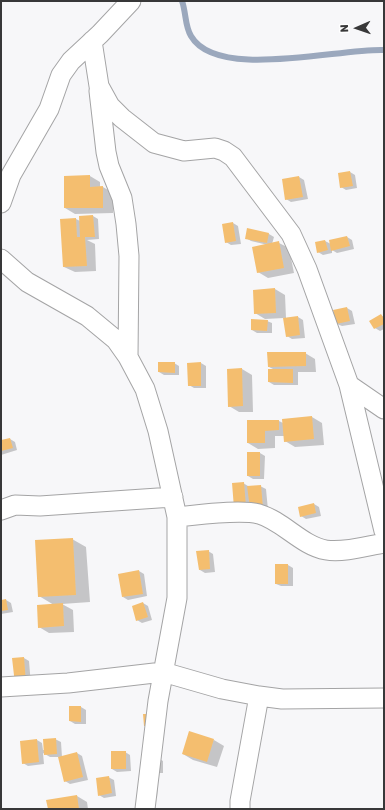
<!DOCTYPE html>
<html>
<head>
<meta charset="utf-8">
<style>
  body { margin:0 }
  #map { position:relative; width:385px; height:810px; overflow:hidden; background:#f7f7f9; font-family:Rubik,sans-serif }
  canvas { display:block }
  .frame { position:absolute; inset:0; border:2px solid #383839; pointer-events:none }
  .north { position:absolute; left:337px; top:8px; width:40px; height:40px; -webkit-text-stroke:3px #fff; paint-order:stroke; rotate:268deg; font-size:11px; font-weight:700; line-height:16px; text-align:center; color:#383839 }
  .north::after { content:''; display:block; margin:auto; width:14px; height:18px; background:#383839; clip-path:polygon(50% 0,100% 100%,50% 72%,0 100%) }
</style>
</head>
<body>
<div id="map">
<canvas width="385" height="810"></canvas>
<div class="frame"></div>
<div class="north">N</div>
</div>
<script>
const ctx = document.querySelector('canvas').getContext('2d');
ctx.lineJoin = 'round';
function fill(path, color) {
  ctx.fillStyle = color;
  ctx.fill(path, 'evenodd');
}
function strokePath(path, color, width, dash) {
  ctx.strokeStyle = color;
  ctx.lineWidth = width;
  ctx.lineCap = dash ? 'butt' : 'round';
  ctx.setLineDash(dash || []);
  ctx.stroke(path);
}
fill(new Path2D(`
  M350,172L355,175L357,188L346,190L341,187Z
  M90,176L100,182V187H103L113,193V213L75,214L65,208Z
  M299,177L304,180L308,199L291,202L286,199L283,180Z
  M93,216L98,219L99,239L87,240L95,244L96,271L75,272L64,267L61,220L76,219L80,221Z
  M233,223L238,226L241,244L231,245L226,242Z
  M248,229L269,234L274,237L272,244L279,243L289,248L294,273L268,278L258,272L268,245L251,241L246,238Z
  M347,237L352,240L354,249L337,253L332,250V253L323,255L318,252L325,241L331,244Z
  M275,289L285,295L286,318L298,317L303,320L305,338L292,339L287,336L284,318L265,319L255,313Z
  M347,308L352,311L355,324L342,326L337,324Z
  M381,315L384,317V329L380,331L375,328Z
  M267,321L272,323V333H257L252,330Z
  M305,353L315,359L316,372H298V385H274L269,382L275,370L269,367Z
  M174,363L179,366V375H164L159,372Z
  M201,363L206,366V388H194L189,385Z
  M242,369L252,375L253,412H239L229,406Z
  M312,417L322,423L324,445L295,447L285,441L284,436H275V448L258,449L248,443L279,421L283,423Z
  M10,439L15,442L17,450L1,455V441Z
  M260,453L265,456L264,479H253L248,476Z
  M243,483L248,486H260L266,489L268,510H240Z
  M314,504L319,507L321,516L306,519L301,516Z
  M72,539L86,547L90,602L62,604L73,610L74,632L49,633L39,627L54,605L39,596Z
  M208,551L213,554L215,572L205,573L200,570Z
  M276,565H288L293,568V586H281L276,584Z
  M139,571L144,574L147,596L128,600L123,597Z
  M6,600L11,603L13,612L1,614V601Z
  M143,603L148,606L152,620L142,623L137,620Z
  M24,658L29,661L31,685L21,686Z
  M81,707L86,710V724H75L70,721Z
  M55,739L61,742L62,757L77,753L82,756L88,780L70,784L65,781L59,757H50L43,753L44,764L28,766L23,763L37,740L42,743L43,750H45Z
  M214,740L224,746L217,767L193,760L183,754Z
  M125,752L130,755L131,771L117,772L112,769Z
  M158,758L163,761V773H151Z
  M108,777L114,780L116,796L104,798L99,795Z
  M153,781L158,784L157,798L143,796Z
  M77,796L87,802L88,809H49Z`), '#0003');
strokePath(new Path2D(`
  M182,1C186,12 185,27 191,36C217,81 339,48 384,50`), '#9ba8bd', 6);
fill(new Path2D(`
  M350,171L353,186L340,188L338,173Z
  M90,175V187L103,186V208H64V176Z
  M299,176L303,197L285,200L282,179Z
  M93,215L95,237H85L87,266L63,267L60,219L76,218L77,237H80L79,216Z
  M233,222L236,241L225,243L222,224Z
  M247,228L269,233L267,243L245,239Z
  M347,236L350,246L331,251L329,240Z
  M325,240L328,250L317,253L315,242Z
  M279,241L284,268L257,273L252,247Z
  M275,288L276,313L254,314L253,290Z
  M347,307L350,321L336,324L333,310Z
  M381,314L384,319V324L374,329L369,321Z
  M298,316L300,335L286,337L283,318Z
  M251,319L268,320L267,331L251,330Z
  M267,352H306V366L268,367Z
  M158,362H175V373L158,372Z
  M201,362V386H188L187,363Z
  M242,368L243,406L228,407L227,369Z
  M268,369H293V383L268,382Z
  M312,416L314,439L284,442L282,419Z
  M247,420H279V430L265,431V443H247Z
  M10,438L13,448L1,451V440Z
  M247,452H260V476H247Z
  M244,482L246,506L234,508L232,483Z
  M261,485L263,508L250,509L247,486Z
  M314,503L316,513L300,517L298,507Z
  M73,538L76,595L38,597L35,540Z
  M209,550L210,569L199,570L196,551Z
  M275,564H288V584H275Z
  M139,570L143,594L122,597L118,574Z
  M6,599L8,610L1,611V600Z
  M143,602L148,617L136,621L132,606Z
  M63,603L64,626L38,628L37,605Z
  M24,657L26,683L15,684L12,658Z
  M69,706H81V722L69,721Z
  M143,714H161V726H144Z
  M189,731L214,739L207,762L182,754Z
  M56,738L57,754L44,755L43,739Z
  M37,739L39,762L22,764L20,741Z
  M111,751H126V769H111Z
  M77,752L83,777L64,782L58,757Z
  M109,776L112,793L98,796L96,778Z
  M77,795L79,809H48L46,800Z`), '#f4be6f');
const minor = new Path2D(`
  M92,41L99,86L110,106L122,118L154,143L184,151L215,148L224,151L233,157L291,234L307,269L349,385L384,531
  M99,91L106,152L109,166L122,198L126,224L129,256L128,357
  M1,203L11,175L49,109L61,75L71,61L100,34L131,1
  M1,259L27,282L87,316L116,340L128,357L145,389L158,431L177,517V598L158,701L145,809
  M349,385L384,409
  M1,510L15,505L40,506L173,497
  M177,517C199,515 239,509 259,514C283,521 302,546 326,550C343,553 367,546 384,543
  M1,687L68,683L163,672L222,689L259,696L282,699L384,698
  M240,809V801L259,696`);
strokePath(minor, '#a4a4a5', 21);
strokePath(minor, '#fff', 19);
</script>
</body>
</html>
